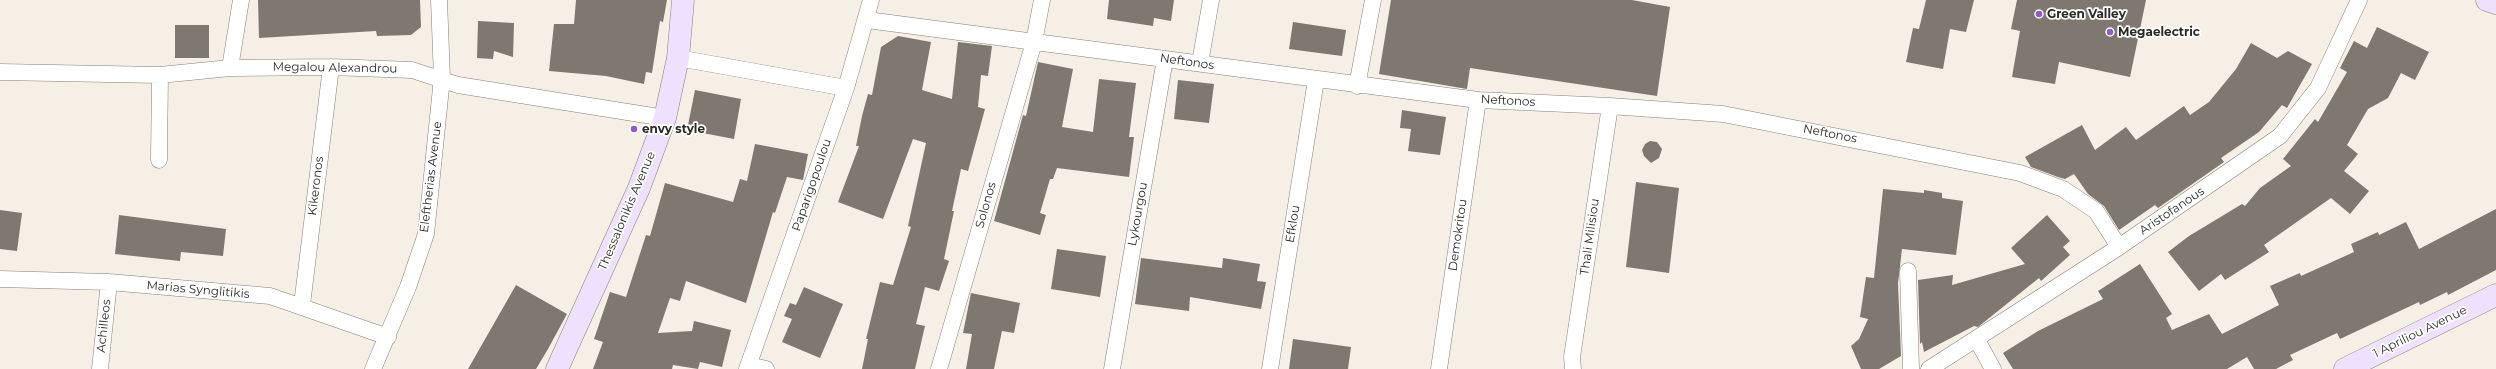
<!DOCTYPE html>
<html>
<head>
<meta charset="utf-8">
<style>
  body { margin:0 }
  canvas { display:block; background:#f6efe6 }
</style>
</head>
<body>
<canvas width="2496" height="369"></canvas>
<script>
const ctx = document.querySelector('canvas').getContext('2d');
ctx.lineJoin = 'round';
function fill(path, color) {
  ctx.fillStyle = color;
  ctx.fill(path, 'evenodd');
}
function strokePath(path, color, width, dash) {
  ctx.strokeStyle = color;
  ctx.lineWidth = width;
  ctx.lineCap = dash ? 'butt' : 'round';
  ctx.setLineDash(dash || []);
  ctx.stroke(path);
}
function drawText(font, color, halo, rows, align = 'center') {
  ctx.font = font + ' Montserrat,sans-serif';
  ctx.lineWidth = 3.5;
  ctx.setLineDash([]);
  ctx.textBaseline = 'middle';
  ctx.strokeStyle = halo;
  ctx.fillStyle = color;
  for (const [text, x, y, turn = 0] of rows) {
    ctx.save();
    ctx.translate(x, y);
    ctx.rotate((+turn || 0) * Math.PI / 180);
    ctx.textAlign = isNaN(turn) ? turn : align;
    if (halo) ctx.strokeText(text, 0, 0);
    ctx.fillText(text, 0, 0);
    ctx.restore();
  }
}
fill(new Path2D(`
  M258,0H420L421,27L411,35L377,36L376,31L259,38Z
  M576,0H667L663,22L660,21L652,73L646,72L644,84L606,76L549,71L554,24H574Z
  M1109,0H1174L1171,21L1154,18L1153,26L1107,19Z
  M1391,0H1632L1670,7L1657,96L1470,68L1467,89L1379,74Z
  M1926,0H1974L1966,32L1950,29L1943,69L1906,62L1913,28L1919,29Z
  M2017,0H2146L2130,77L2059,62L2055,84L2012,77L2020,31L2011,29Z
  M478,21L514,23L513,57L494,51L493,59L477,58Z
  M1293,22L1346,30L1342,56L1289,49Z
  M175,25H209V58H175Z
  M2377,27L2429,52L2415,80L2401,73L2388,98L2368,109L2347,145L2358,154L2344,171L2369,191L2350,214L2331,198L2264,245L2269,252L2225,280L2221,274L2199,291L2168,252L2189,236L2242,204L2245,206L2260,188L2291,166L2283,159L2315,119L2318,122L2347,72L2340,68L2354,41L2367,48Z
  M898,36L931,42L922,90L952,99L958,42L992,46L988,76L981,75L978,107L985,109L968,171L961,169L952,211H954L944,259L949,261L939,291L925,287L916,324L925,326L915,369H862L868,339H866L880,282L893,285L911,227L908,226L926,143L913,139L883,219L838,202L859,146H856L862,116L868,94L872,95L881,47Z
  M2251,43L2277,58L2288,51L2312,64L2287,108L2282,105L2259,132L2221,158L2224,162L2158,208L2155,205L2119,230L2104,206L2088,194L2074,174L2065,179L2058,177L2031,167L2025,157L2082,125L2095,150L2126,127L2136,140L2184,106L2190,115L2209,102L2236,69Z
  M1038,62L1073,69L1062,127L1093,132L1099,79L1136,83L1129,137H1134L1129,177L1057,168L1053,179H1050L1040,213L1046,215L1040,235L994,221L1023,115L1026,116Z
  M1178,80L1214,84L1209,123L1174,119Z
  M695,90L741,99L734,139L687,130Z
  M1402,110L1446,117L1440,155L1408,151L1411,129L1400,128Z
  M1650,141L1657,142L1662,149L1659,158L1651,163L1644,156L1642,150L1645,144Z
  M755,144L808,154L803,180L787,177L775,213L773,212L746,303L686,281L680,301L670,298L658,333L692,331L694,321L731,330L722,367L700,362L698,369L673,365L672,369H593L603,342L594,339L610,292L626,297L646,235L650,236L665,183L733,202L740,179L747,181Z
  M1636,182L1679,188L1669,273L1626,267Z
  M1883,189L1924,193V190L1942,193V198L1963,201L1956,255L1902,249L1898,283L1901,356L1879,369H1861L1851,346L1859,339L1868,319L1860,317L1866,277L1874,278Z
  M2496,209V270L2448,295L2447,292L2420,305L2419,302L2340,339L2337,333L2290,355L2293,360L2276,369H2254L2247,357L2227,369H2013L2003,353L2038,331L2103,299L2098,291L2140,264L2172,314L2166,318L2172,330L2209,314L2222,334L2279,305L2270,286L2300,273L2301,276L2354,252L2351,244L2378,232L2379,235L2406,222L2419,249Z
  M0,210L22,213L17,251L0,249Z
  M119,215L226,229L223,256L181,252L180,261L115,254Z
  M2047,215L2070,241L2063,247L2070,255L2041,281L2039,278L1978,327L1974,326L1924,352L1922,342L1920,344L1918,280L1953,275L1952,285L2025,264L2011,248Z
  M1057,249L1106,256L1100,297L1051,289Z
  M1141,258L1222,268L1223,258L1260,264L1257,281L1266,282L1261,309L1190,297L1189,311L1135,304Z
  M516,285L567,314L548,349L536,369H468Z
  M804,287L843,304L820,358L782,342L792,319L784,316L790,303L796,305Z
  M971,293L1020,303L1014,333L1002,331L994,369H966L972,334L963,333Z
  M1293,339L1351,347L1348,369H1289Z`), '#7e7870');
const street = new Path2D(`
  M867,20L1478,100L1610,106L1723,114L2020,173L2063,189L2096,211L2119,247
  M678,58L846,88
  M1200,63L1211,0
  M230,68L241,0
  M0,72L160,75L230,68L331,67L412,70L458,85L665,118
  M1357,86L1373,0
  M159,160L160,75
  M1908,271L1911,369
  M0,279L109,282L270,296L388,337
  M302,305L331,67
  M1977,340L1993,369
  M749,365L766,369
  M100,369L109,282
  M373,369L408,287L426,234L442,78L439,0
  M747,369L846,88L871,0
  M939,369L1034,42L1042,0
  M1112,369L1165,59
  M1270,369L1316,80
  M1439,369L1478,100
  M1573,369L1572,357L1610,106
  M1929,369L2119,247L2280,136L2318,88L2359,0`);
const secondary = new Path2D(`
  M2487,0L2496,3
  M557,369L639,188L665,118L678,58L683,0
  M2345,369L2496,295`);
strokePath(street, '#857f77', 17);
strokePath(secondary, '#857f77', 23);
strokePath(street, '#fff', 16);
strokePath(secondary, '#eee1fd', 22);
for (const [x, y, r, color] of [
  [2039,14,4,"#9456cd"],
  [2110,32,4,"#9456cd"],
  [634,129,4,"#9456cd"]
]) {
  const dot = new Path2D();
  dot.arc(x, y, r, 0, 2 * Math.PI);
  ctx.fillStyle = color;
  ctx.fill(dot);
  strokePath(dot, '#fff', 1.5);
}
drawText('bold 12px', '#2b2925', '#fff', [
  ["Green Valley",2047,14],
  ["Megaelectric",2118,32],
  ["envy style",642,129]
], 'left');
drawText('12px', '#2b2925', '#fff', [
  ["Neftonos",1187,62,8],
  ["Megalou Alexandrou",335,68,1],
  ["Neftonos",1508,101,3],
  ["Neftonos",1830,134,11],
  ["Eleftherias Avenue",431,177,-83],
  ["Paparigopoulou",812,185,-71],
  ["Kikeronos",316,186,-83],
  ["Solonos",986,205,-74],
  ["Thessalonikis Avenue",627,211,-67],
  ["Aristofanous",2172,211,-34],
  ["Lykourgou",1138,214,-80],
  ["Efklou",1293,224,-81],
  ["Demokritou",1458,235,-82],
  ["Thali Milisiou",1590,237,-82],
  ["Marias Synglitikis",198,290,5],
  ["Achilleos",104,326,-84],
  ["1 Apriliou Avenue",2420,332,-26]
]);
</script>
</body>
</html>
